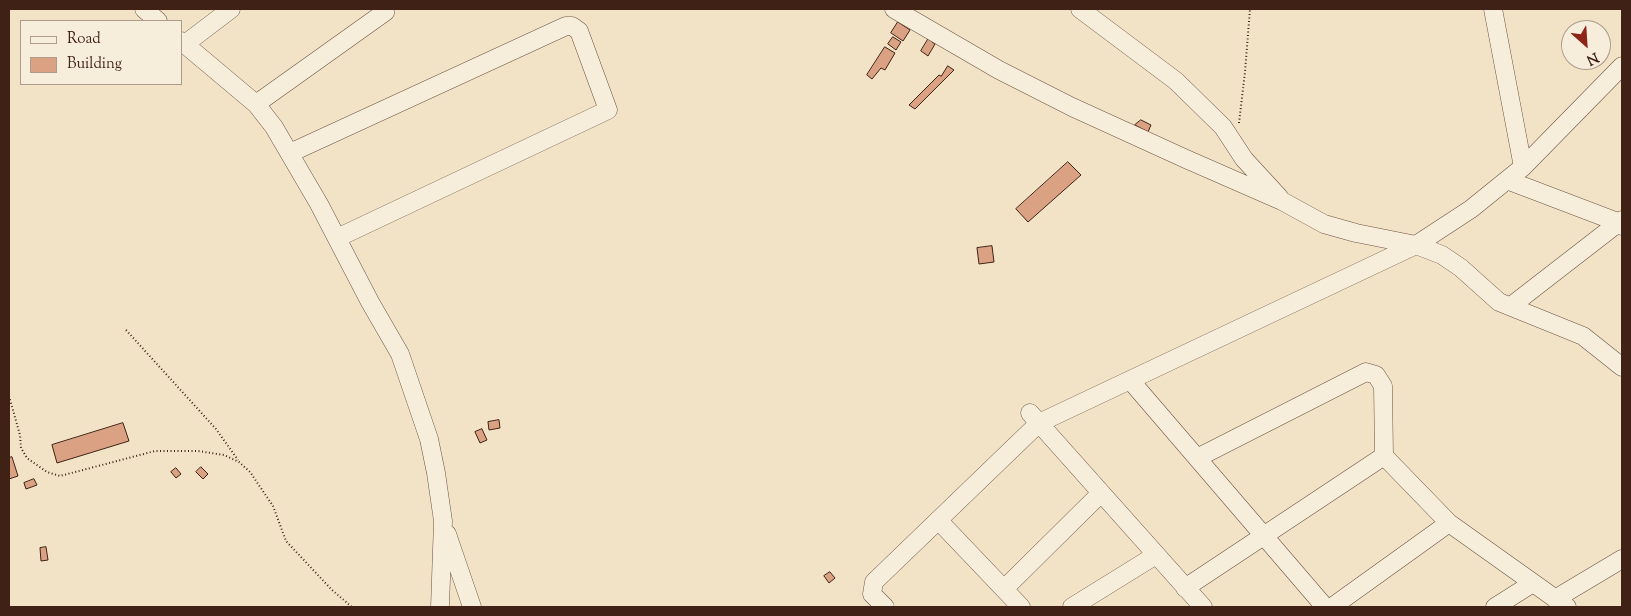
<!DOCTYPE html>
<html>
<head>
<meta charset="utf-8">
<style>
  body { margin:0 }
  #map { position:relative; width:1631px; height:616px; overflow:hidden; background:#f2e3c7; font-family:"Sorts Mill Goudy",serif }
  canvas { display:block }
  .frame { position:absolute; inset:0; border:10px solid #402115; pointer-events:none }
  .legend { position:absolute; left:20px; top:20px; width:162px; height:65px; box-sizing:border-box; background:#f7eddb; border:1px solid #ae9b8c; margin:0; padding:6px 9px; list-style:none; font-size:15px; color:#402115 }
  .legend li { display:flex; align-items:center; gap:10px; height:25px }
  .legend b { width:25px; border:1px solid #ae9b8c }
  .north { position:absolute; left:1561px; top:20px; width:50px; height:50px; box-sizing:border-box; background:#f7eddb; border:1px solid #ae9b8c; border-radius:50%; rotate:154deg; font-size:14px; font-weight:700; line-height:20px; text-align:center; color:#402115 }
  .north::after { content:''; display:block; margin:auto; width:18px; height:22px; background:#8f2418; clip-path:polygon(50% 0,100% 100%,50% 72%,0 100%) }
</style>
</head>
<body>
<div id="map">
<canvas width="1631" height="616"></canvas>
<div class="frame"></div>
<ul class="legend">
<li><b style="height:6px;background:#f7eddb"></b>Road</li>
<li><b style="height:14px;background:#daa183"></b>Building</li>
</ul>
<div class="north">N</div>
</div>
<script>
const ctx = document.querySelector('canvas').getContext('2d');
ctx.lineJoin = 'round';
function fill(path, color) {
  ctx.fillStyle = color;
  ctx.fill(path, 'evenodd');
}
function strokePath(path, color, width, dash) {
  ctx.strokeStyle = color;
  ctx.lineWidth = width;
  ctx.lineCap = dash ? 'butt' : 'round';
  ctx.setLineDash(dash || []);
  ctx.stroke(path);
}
const building = new Path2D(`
  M898,22L910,30L903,41L891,33Z
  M930,36L933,37L932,42L935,44L928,56L921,51Z
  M893,37L901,42L896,50L888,44Z
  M885,47L895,53L885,70L881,68L872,79L867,75Z
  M948,66L954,70L915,109L909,105L939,75L941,76Z
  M1141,120L1151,125L1148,132L1135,125Z
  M1068,162L1081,175L1028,222L1016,209Z
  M992,246L994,262L979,264L977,248Z
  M499,420L500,428L489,430L488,422Z
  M123,423L129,441L57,463L52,445Z
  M482,429L487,440L480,443L475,432Z
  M12,457L18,476L9,479V458Z
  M201,467L208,474L203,479L196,472Z
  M176,468L181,474L176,478L171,472Z
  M34,479L37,485L26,489L24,483Z
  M46,547L48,560L41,561L40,548Z
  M830,572L835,578L829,583L824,576Z`);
fill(building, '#daa183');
strokePath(building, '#402115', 1);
const minor = new Path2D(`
  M144,9L158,21
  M894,9L999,70L1072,107L1186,159L1282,201L1324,224L1356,233L1416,245L1442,255L1461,268L1499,302L1583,336L1622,367
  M1080,9L1176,81L1223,127L1244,159L1279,197
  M1493,9L1523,167
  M181,41L256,104L274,127L319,204L370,302L400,354L429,439L436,473L443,521L440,607
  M185,44L231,9
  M256,104L385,12L384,9
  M290,153L566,26H572L579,31L608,110L337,238
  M1507,180L1620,223L1622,226
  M1511,306L1622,220
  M1130,380L1325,607
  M1030,413L1203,607
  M1197,458L1366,372L1376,375L1383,386L1384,456L1449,523L1567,607
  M938,520L1021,607
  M447,534L472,607
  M1185,588L1384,456
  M1004,589L1101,493
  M1555,599L1622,559
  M885,607L872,594L874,582L1039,423L1416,245L1471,209L1523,167L1622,66
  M1072,607L1156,555
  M1332,607L1449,523
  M1495,607L1533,583`);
strokePath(minor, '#6c5242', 19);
strokePath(new Path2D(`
  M1239,123L1245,72L1250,9
  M126,330L216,429L238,460
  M9,396L20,435L21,448L27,458L47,472L60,476L155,451H198L224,455L239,462L250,472L273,506L286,541L332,590L352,607`), '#402115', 2, [1, 2.5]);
strokePath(minor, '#f7eddb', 18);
</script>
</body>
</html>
